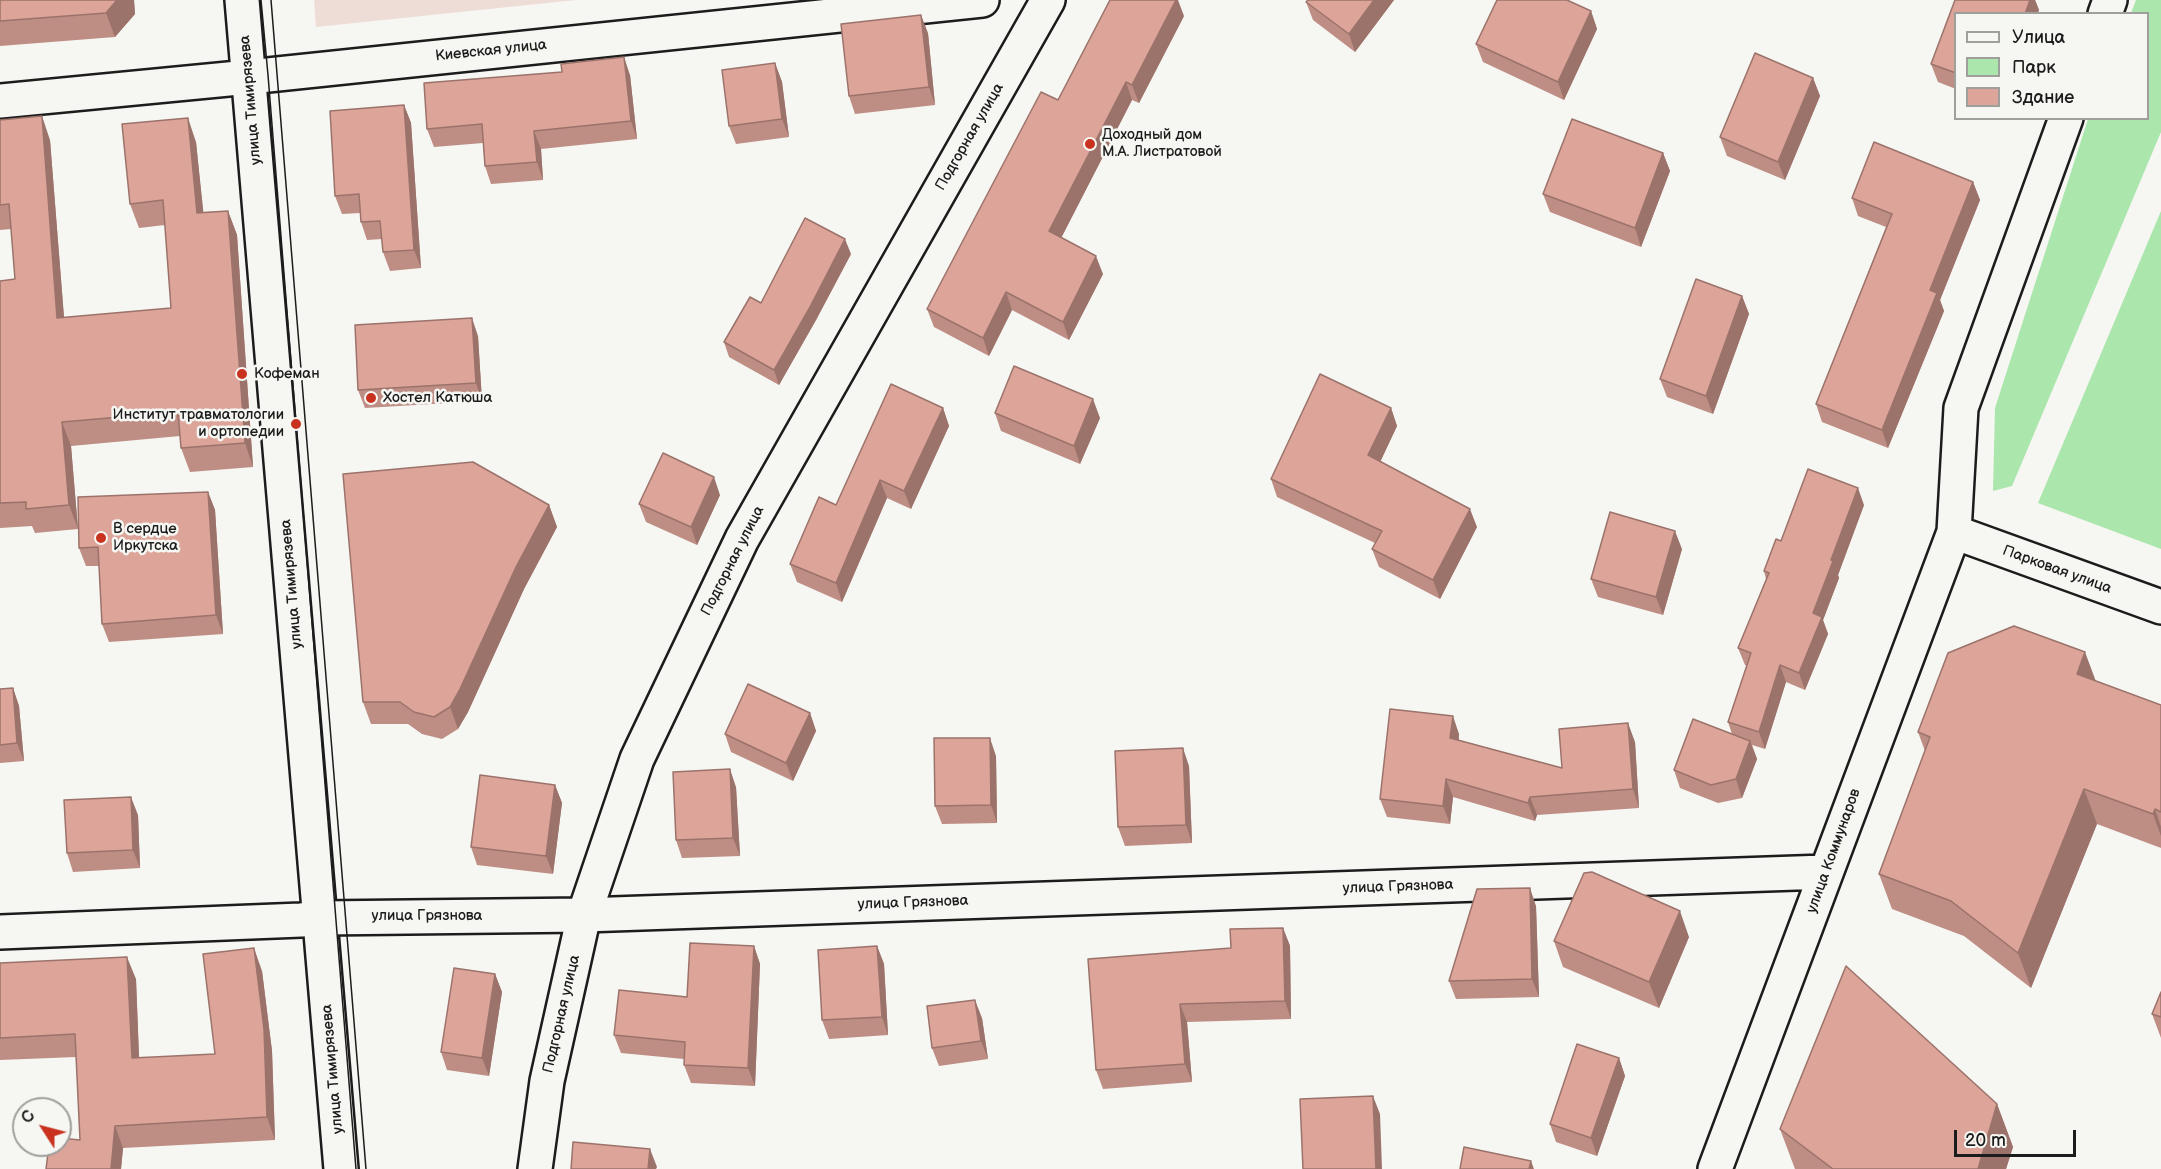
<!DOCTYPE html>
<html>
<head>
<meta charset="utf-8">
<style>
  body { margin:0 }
  #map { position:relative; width:2161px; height:1169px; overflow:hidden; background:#f6f6f2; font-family:"Balsamiq Sans",sans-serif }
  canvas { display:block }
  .legend { position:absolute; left:1954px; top:12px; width:195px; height:108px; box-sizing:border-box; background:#f6f6f2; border:2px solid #9f9f9c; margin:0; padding:8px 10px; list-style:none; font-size:18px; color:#1c1c1c }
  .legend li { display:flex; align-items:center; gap:12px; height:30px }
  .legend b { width:30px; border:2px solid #9f9f9c }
  .north { position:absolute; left:12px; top:1097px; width:60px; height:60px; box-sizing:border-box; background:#f6f6f2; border:2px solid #9f9f9c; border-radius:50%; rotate:306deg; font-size:16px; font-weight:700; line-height:24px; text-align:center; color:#1c1c1c }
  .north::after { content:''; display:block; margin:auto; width:21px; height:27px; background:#c8321e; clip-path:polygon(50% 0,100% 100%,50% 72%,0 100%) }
  .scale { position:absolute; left:1954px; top:1130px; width:122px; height:27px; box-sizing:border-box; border:3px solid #1c1c1c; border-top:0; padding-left:8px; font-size:18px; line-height:21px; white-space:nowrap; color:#1c1c1c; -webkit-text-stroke:4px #f6f6f2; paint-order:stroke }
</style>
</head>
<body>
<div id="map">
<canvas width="2161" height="1169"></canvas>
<ul class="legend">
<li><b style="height:8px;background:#f6f6f2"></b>Улица</li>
<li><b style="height:16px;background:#abe6ac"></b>Парк</li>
<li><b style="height:16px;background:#dda499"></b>Здание</li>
</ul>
<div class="north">С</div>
<div class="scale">20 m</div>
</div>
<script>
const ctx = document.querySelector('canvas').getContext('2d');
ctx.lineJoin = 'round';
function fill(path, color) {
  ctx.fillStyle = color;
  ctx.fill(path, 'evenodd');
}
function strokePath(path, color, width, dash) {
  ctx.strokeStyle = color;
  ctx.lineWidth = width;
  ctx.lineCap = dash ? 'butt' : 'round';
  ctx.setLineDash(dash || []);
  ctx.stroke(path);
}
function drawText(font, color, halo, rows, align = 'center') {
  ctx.font = font + ' "Balsamiq Sans",sans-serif';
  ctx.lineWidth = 5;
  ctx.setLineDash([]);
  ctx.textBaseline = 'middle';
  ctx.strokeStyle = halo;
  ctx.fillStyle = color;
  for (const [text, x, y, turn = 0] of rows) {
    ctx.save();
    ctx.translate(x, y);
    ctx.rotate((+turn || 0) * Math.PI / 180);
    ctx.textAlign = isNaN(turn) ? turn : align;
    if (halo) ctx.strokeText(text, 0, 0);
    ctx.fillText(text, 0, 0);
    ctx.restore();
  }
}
fill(new Path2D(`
  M314,0H576L316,27Z`), '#eeddd7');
fill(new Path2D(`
  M2136,0H2161V132L2012,486L1993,491L1995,408L2088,119L2148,118V14L2131,13Z
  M2161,211V549L2038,503Z`), '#abe6ac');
const minor = new Path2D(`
  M2105,14L2110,0
  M0,101L249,77L982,0
  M1954,532L2161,607
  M0,932L301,920L321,918L584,915L1825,872
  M1715,1169L1954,532L1961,408L2066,118`);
const tertiary = new Path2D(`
  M242,0L341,1169
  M535,1169L547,1081L584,915L637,759L742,539L1048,0`);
strokePath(minor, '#1c1c1c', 38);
strokePath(tertiary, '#1c1c1c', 38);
strokePath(minor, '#f6f6f2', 33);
strokePath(tertiary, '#f6f6f2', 33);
strokePath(new Path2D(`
  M261,0L268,75L356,1169
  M271,0L366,1169`), '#1c1c1c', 1.5);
fill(new Path2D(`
  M0,0H134L135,14L115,37L0,46Z
  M1308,0H1394L1355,52L1313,20L1306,2Z
  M1955,0H2035L2039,10L1956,14V89L1938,82L1931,64Z
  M1591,11L1597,29L1564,100L1483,62L1476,44Z
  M1184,16L1139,103L1132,100L1061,238L1103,274L1069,340L1012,310L989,356L934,327L927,309L1058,100Z
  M928,33L935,105L855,114L849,96Z
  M775,63L782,82L789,137L736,144L729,126Z
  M630,75L637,139L541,149L543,180L491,184L485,166L483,143L434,147L427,129Z
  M1813,78L1820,96L1785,180L1727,156L1720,137Z
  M404,105L411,123L421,268L390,271L383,252L382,239L367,240L361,222L360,213L342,214L335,196Z
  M0,120L50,140L64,318L171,308L165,225L139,228L130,204L196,142L203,212L228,211L237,235L253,467L190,472L181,448L180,436L71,446L78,529L35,533L32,526L0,528V281L15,279L11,229L0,230Z
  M1663,153L1670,171L1641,247L1550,212L1543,194Z
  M1973,182L1980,200L1940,300L1944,311L1888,448L1822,422L1816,404L1886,227L1858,216L1852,198Z
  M851,254L816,320L779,385L729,357L724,342L761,303Z
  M1742,296L1749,314L1713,414L1667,397L1660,379Z
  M478,336L482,401L365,408L358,390Z
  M943,408L949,426L911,509L887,498L842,602L797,582L790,564L836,505Z
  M1391,408L1397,426L1380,462L1477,527L1440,599L1379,567L1372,549L1375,543L1277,497L1271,479Z
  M995,413L1100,418L1080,464L1001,431Z
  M208,492L215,510L223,634L109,642L102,624L99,566H86L79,548Z
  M720,495L697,545L646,522L639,504Z
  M549,505L557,527L524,589L468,712L458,729L442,739L422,734L408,724H371L363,702Z
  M1864,505L1838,575L1839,578L1823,620L1828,634L1805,690L1786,682L1765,749L1752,745L1757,759L1742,798L1718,803L1680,788L1674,770L1732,734L1728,722L1747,666L1745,665L1738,648L1766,579L1764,571L1781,541Z
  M1682,549L1663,615L1598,597L1591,579Z
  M2096,681L2161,705V848L2097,824L2031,988L1964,936L1892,909L1879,874L1925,751L1918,732Z
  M13,688L19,706L24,761L0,763V689Z
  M810,713L816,731L793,781L731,752L725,734Z
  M1459,734V740L1562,768L1635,742L1639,808L1537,815L1535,821L1453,797L1450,824L1387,817L1380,799Z
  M996,756L997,823L942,824L935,806Z
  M1189,766L1192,843L1125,846L1118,827Z
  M555,785L562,803L553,874L477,865L471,847Z
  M736,787L740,856L682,858L676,840Z
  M138,815L140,868L73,872L67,853Z
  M1536,906L1539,997L1456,999L1449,981Z
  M1283,928L1290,946L1291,1019L1187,1022L1192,1082L1103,1089L1096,1070L1231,948Z
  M1689,937L1659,1008L1563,967L1554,941Z
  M754,946L760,964L755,1086L691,1083L684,1065V1059L621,1053L614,1035L687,997Z
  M877,946L884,964L888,1035L829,1039L822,1020Z
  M0,963L136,979L139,1058L215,1054L262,971L272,1051L275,1140L123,1148L121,1169H46L80,1140L76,1057L0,1060Z
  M495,974L502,992L489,1076L447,1070L441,1052Z
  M2161,992V1038L2152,1014Z
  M982,1018L988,1059L939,1066L932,1048Z
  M1619,1058L1625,1076L1597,1156L1556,1142L1550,1124Z
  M1997,1104L2013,1147L2006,1169H1795L1780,1129Z`), '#be8d84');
fill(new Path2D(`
  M117,0H134L135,14L115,37L106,13Z
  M1176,0H1178L1184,16L1139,103L1132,85Z
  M1374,0H1394L1355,52L1349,34Z
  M2030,0H2035L2039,10L2038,14H2025Z
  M1591,11L1597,29L1564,100L1558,82Z
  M921,15L928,33L935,105L929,87Z
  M624,57L630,75L637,139L631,121Z
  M775,63L782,82L789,137L782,119Z
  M1813,78L1820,96L1785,180L1778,162Z
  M1126,82L1132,100L1055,250L1049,231Z
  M404,105L411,123L421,268L414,250Z
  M42,116L50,140L66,342L57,318Z
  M188,118L196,142L206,237L197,213Z
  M534,131L541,149L543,180L537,162Z
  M1663,153L1670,171L1641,247L1635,228Z
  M1973,182L1980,200L1940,300L1944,311L1888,448L1882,430L1930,290Z
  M228,211L237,235L253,467L245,443Z
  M845,239L851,254L816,320L779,385L774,370Z
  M1096,256L1103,274L1069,340L1063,322Z
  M1006,292L1012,310L989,356L983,338Z
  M1742,296L1749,314L1713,414L1706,396Z
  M472,318L478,336L482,401L476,383Z
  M1093,399L1100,418L1080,464L1074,446Z
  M943,408L949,426L911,509L904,491Z
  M1391,408L1397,426L1375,473L1368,455Z
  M62,422L71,446L78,529L69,505Z
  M714,477L720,495L697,545L691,527Z
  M880,480L887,498L842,602L836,583Z
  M1858,488L1864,505L1838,575L1839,578L1823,620L1828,634L1805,690L1799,673L1813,613L1831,560Z
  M208,492L215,510L223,634L216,615Z
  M549,505L557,527L524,589L468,712L458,729L450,707L516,567Z
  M1470,509L1477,527L1440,599L1433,580Z
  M1675,531L1682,549L1663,615L1656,597Z
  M2085,652L2098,687L2077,674Z
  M1780,665L1786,682L1765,749L1759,732Z
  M13,688L19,706L24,761L17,743Z
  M810,713L816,731L793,781L786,763Z
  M1453,716L1459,734L1457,756L1450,738Z
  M1628,723L1635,742L1639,808L1633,789Z
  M990,738L996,756L997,823L991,805Z
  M1750,741L1757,759L1742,798L1736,779Z
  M1183,748L1189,766L1192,843L1186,825Z
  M730,769L736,787L740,856L733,838Z
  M1446,779L1453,797L1450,824L1443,806Z
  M555,785L562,803L553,874L546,856Z
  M2084,789L2097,824L2031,988L2018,953Z
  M131,797L138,815L140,868L133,850Z
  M1530,797L1537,815L1535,821L1528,803Z
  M2155,809L2161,827V836L2153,814Z
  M1530,888L1536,906L1539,997L1532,979Z
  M1680,911L1689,937L1659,1008L1649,982Z
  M1283,928L1290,946L1291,1019L1285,1001Z
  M754,946L760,964L755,1086L748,1068Z
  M877,946L884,964L888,1035L882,1017Z
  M254,948L262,971L272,1051L275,1140L267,1117Z
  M127,957L136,979L140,1081L132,1058Z
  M495,974L502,992L489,1076L482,1058Z
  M975,1000L982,1018L988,1059L981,1041Z
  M1180,1004L1187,1022L1192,1082L1185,1064Z
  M1619,1058L1625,1076L1597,1156L1591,1138Z
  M1373,1096L1380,1114L1382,1169H1376Z
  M1997,1104L2013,1147L2006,1169H1978Z
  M115,1126L123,1148L121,1169H111Z
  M650,1149L657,1167L656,1169H648Z
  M1531,1161L1534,1169H1529Z`), '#9b736b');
const building = new Path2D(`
  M0,0H117L106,13L0,21Z
  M1110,0H1176L1132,85L1126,82L1049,231L1096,256L1063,322L1006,292L983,338L927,309L1041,92L1058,100Z
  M1308,0H1374L1349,34L1306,2Z
  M1497,0H1567L1591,11L1558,82L1476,44Z
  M1955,0H2030L2025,14H1956V73L1931,64Z
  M921,15L929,87L849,96L841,24Z
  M1755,53L1813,78L1778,162L1720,137Z
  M624,57L631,121L534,131L537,162L485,166L482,124L427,129L424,83L562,72L561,64Z
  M775,63L782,119L729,126L722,70Z
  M404,105L414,250L383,252L380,221L361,222L359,194L335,196L330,111Z
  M42,116L57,318L171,308L163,200L130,204L122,124L188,118L197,213L228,211L245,443L181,448L178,412L62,422L69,505L26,509V502L0,503V281L15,279L9,204L0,205V120Z
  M1572,119L1663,153L1635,228L1543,194Z
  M1874,142L1973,182L1930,290L1937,293L1882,430L1816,404L1892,214L1852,198Z
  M805,218L845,239L811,305L774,370L724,342L750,297L761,303Z
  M1696,279L1742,296L1706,396L1660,379Z
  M472,318L476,383L358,390L355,325Z
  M1014,366L1093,399L1074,446L995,413Z
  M1320,374L1391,408L1368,455L1470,509L1433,580L1372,549L1382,531L1271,479Z
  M891,384L943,408L904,491L880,480L836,583L790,564L819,497L836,505Z
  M663,453L714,477L691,527L639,504Z
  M473,462L549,505L516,567L460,689L450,707L434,717L414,712L400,702H363L343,474Z
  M1808,469L1858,488L1831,560L1833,561L1813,613L1822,617L1799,673L1780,665L1759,732L1728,722L1751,653L1738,648L1769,573L1764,571L1776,539L1781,541Z
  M208,492L216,615L102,624L98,547L79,548L78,497Z
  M1610,512L1675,531L1656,597L1591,579Z
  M2014,626L2085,652L2077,674L2161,705V812L2155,809L2153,814L2084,789L2018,953L1951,901L1879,874L1930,737L1918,732L1948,653Z
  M748,684L810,713L786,763L725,734Z
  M13,688L17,743L0,745V689Z
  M1390,709L1453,716L1450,738L1562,768L1559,729L1628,723L1633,789L1530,797L1528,803L1446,779L1443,806L1380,799Z
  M1693,719L1750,741L1736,779L1711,785L1674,770Z
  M934,738H990L991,805L935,806Z
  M1183,748L1186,825L1118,827L1115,751Z
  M730,769L733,838L676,840L673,772Z
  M480,775L555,785L546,856L471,847Z
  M131,797L133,850L67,853L64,800Z
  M1592,872L1680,911L1649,982L1554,941L1584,873Z
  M1530,888L1532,979L1449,981L1477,889Z
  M1283,928L1285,1001L1180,1004L1185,1064L1096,1070L1088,959L1231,948L1230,929Z
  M690,943L754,946L748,1068L684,1065L685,1042L614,1035L619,990L687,997Z
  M877,946L882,1017L822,1020L818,950Z
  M254,948L264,1029L267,1117L115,1126L111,1169H46L49,1145H60V1138L80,1140L75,1034L0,1038V963L127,957L132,1058L215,1054L203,954Z
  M1846,966L1997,1104L1978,1169H1833L1780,1129Z
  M454,968L495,974L482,1058L441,1052Z
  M2161,992V1017L2152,1014Z
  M975,1000L981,1041L932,1048L927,1006Z
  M1577,1044L1619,1058L1591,1138L1550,1124Z
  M1373,1096L1376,1169H1303L1300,1099Z
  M573,1142L650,1149L648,1169H571Z
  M1464,1147L1531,1161L1529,1169H1460Z`);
fill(building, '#dda499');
strokePath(building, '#9b736b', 1.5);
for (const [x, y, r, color] of [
  [1090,144,6,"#c8321e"],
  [242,374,6,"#c8321e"],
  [371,398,6,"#c8321e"],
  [296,424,6,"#c8321e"],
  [101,538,6,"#c8321e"]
]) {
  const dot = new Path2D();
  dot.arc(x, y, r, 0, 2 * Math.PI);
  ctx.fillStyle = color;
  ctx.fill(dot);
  strokePath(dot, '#f6f6f2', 2);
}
drawText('15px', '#1c1c1c', '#f6f6f2', [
  ["Киевская улица",491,51,-6],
  ["улица Тимирязева",251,100,-95],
  ["Подгорная улица",970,137,-60],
  ["Подгорная улица",733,561,-63],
  ["Парковая улица",2057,570,20],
  ["улица Тимирязева",292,584,-95],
  ["улица Коммунаров",1834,851,-70],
  ["улица Грязнова",1398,887,-2],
  ["улица Грязнова",913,903,-2],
  ["улица Грязнова",427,916],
  ["Подгорная улица",562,1014,-77],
  ["улица Тимирязева",333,1069,-95]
]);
drawText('15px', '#1c1c1c', '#f6f6f2', [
  ["Доходный дом",1102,135],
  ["М.А. Листратовой",1102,152],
  ["Кофеман",254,374],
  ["Хостел Катюша",383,398],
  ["Институт травматологии",284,415,"right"],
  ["и ортопедии",284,432,"right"],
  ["В сердце",113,529],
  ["Иркутска",113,546]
], 'left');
</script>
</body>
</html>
